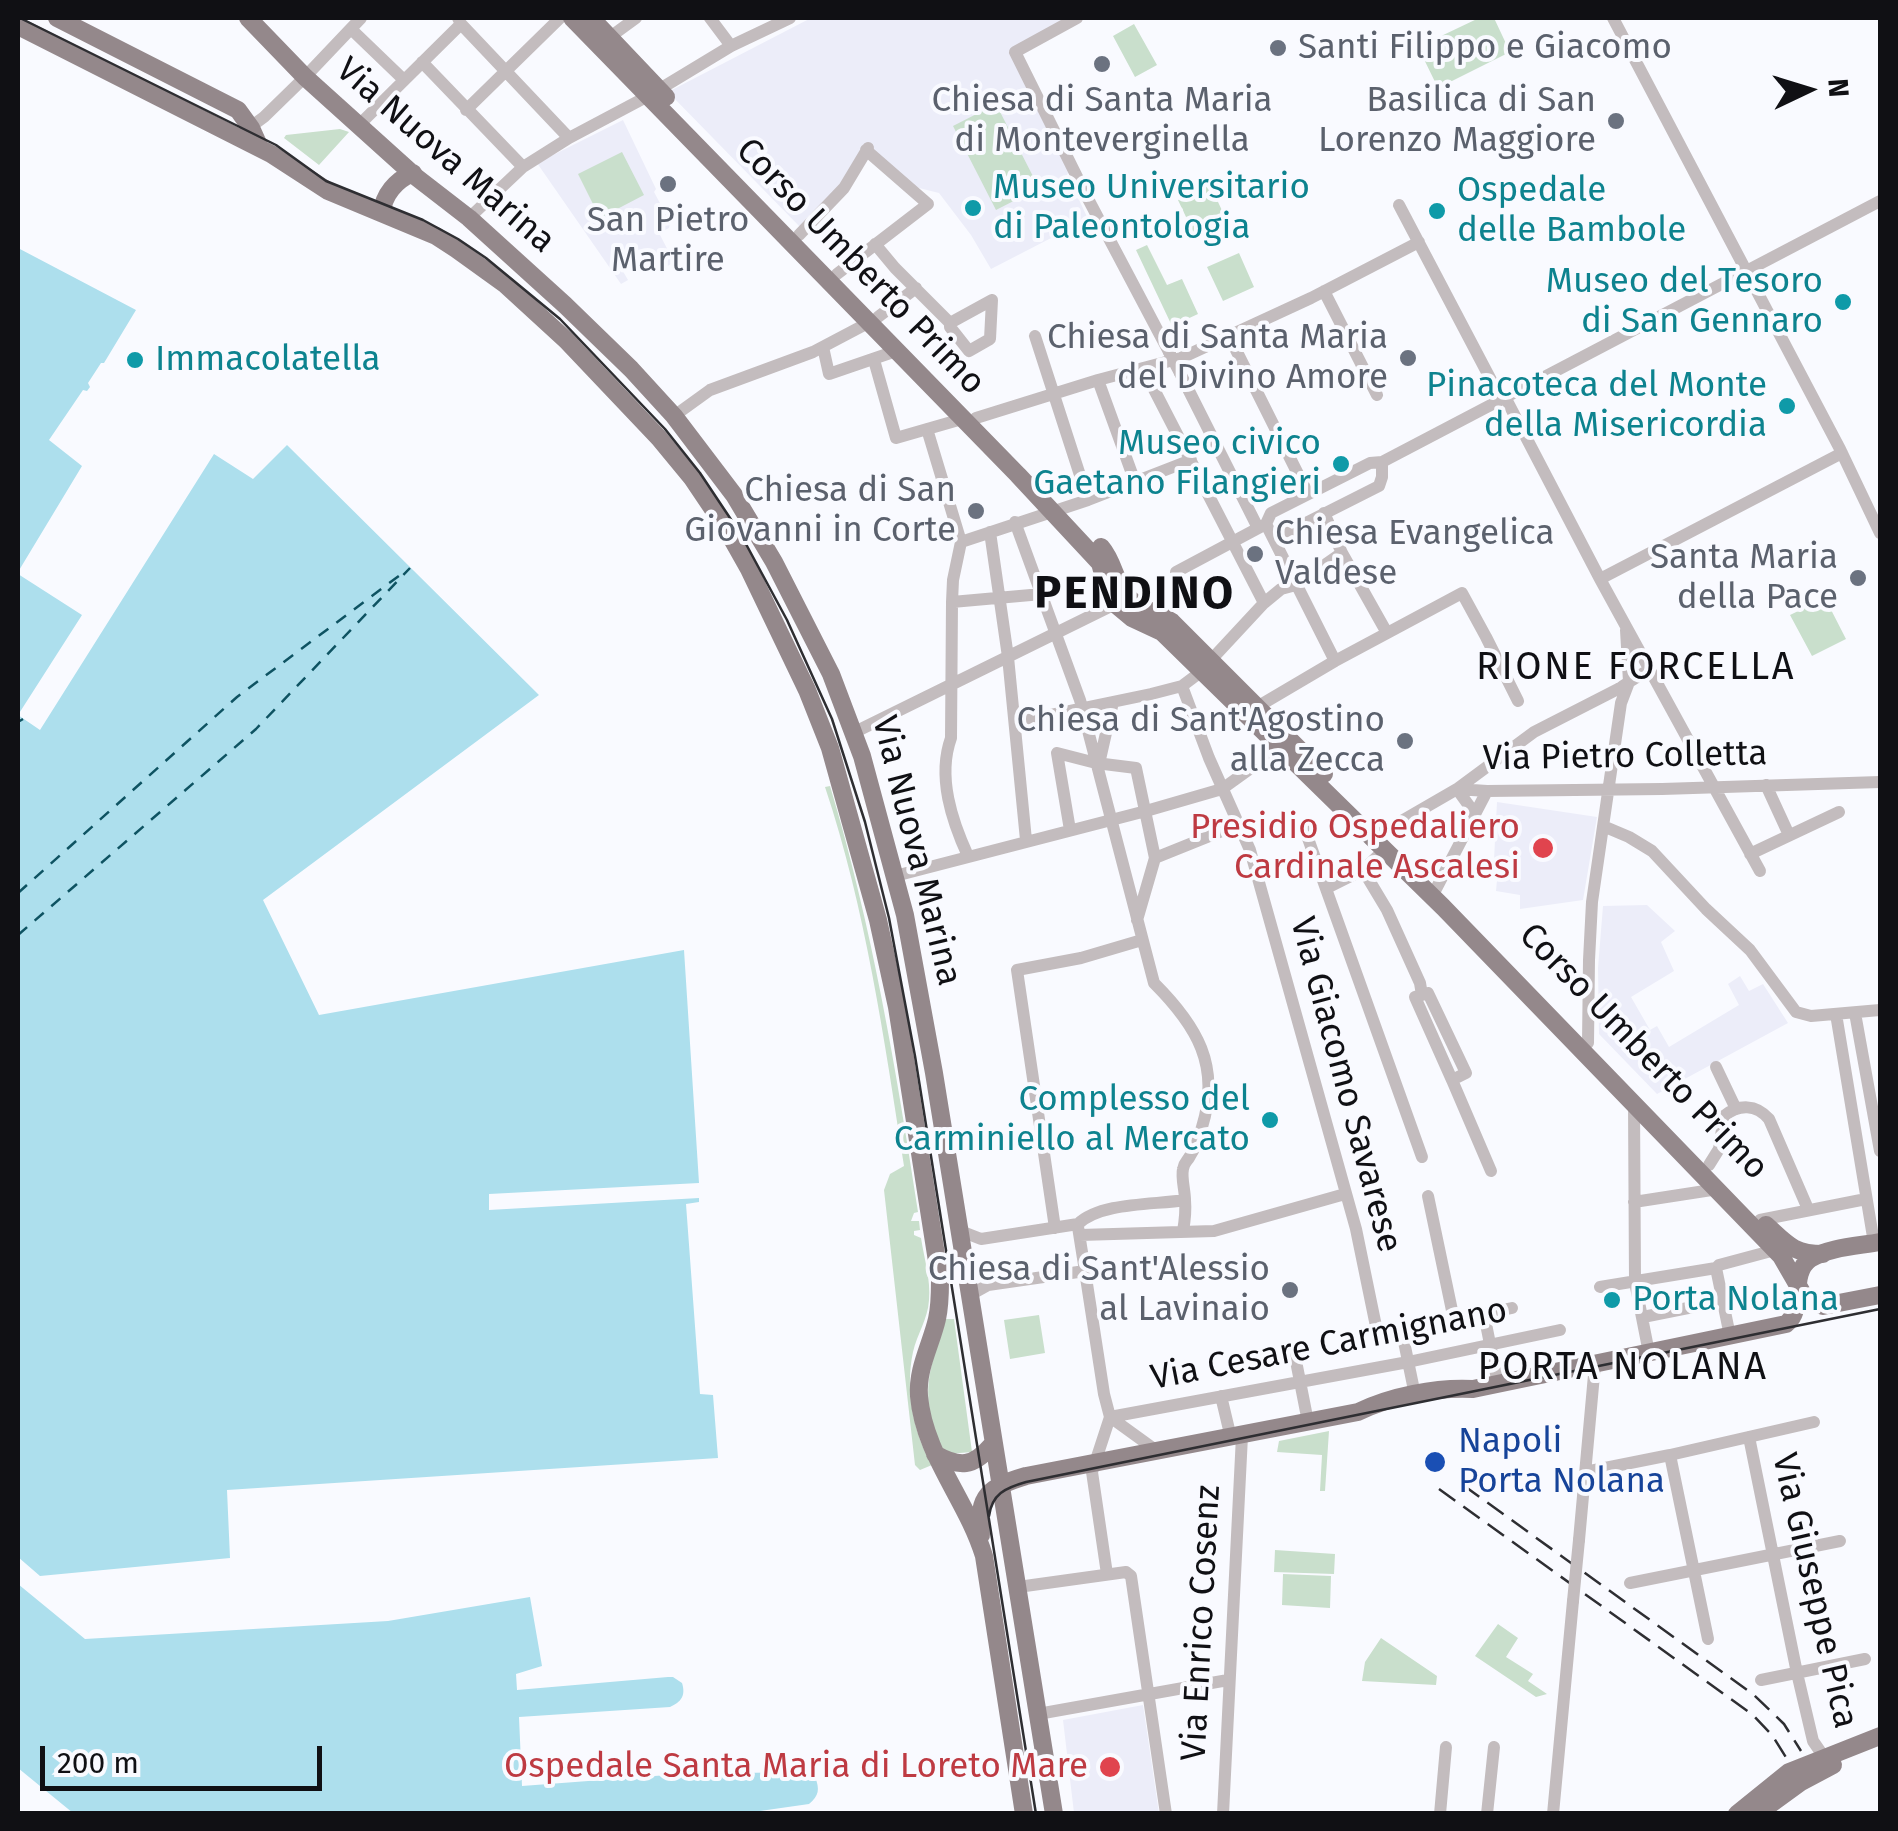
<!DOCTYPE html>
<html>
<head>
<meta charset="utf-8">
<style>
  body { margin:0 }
  #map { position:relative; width:1898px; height:1831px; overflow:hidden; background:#f9faff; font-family:"Fira Sans",sans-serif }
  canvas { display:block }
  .frame { position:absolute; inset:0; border:20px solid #101014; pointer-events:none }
  .north { position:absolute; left:1758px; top:40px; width:100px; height:100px; -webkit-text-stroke:8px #f9faff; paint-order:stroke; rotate:86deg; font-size:28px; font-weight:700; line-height:40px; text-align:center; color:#101014 }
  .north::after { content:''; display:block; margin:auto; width:35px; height:45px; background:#101014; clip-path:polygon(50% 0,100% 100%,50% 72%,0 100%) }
  .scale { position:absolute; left:40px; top:1746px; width:282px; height:45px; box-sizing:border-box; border:5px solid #101014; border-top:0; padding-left:12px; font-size:30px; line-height:35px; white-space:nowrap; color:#101014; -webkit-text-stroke:8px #f9faff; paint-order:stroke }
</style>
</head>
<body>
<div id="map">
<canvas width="1898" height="1831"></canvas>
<div class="frame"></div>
<div class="north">N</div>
<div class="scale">200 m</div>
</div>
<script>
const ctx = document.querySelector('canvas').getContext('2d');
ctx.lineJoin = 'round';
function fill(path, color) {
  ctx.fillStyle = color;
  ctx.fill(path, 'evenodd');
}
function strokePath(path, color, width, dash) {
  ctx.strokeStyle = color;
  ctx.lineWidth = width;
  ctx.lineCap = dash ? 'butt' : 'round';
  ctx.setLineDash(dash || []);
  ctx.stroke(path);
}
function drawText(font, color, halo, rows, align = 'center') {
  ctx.font = font + ' "Fira Sans",sans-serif';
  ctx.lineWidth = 8;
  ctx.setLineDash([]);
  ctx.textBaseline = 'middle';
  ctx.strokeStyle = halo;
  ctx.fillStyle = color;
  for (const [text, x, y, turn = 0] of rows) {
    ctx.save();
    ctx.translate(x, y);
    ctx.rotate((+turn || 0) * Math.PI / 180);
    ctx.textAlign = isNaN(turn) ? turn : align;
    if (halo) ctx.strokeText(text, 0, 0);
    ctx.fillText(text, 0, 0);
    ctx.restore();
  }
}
fill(new Path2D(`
  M811,18H1074L1013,53L1072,171L1067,174L1088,219L991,269L971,235L939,193L915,187L866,144L835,193L801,228L668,92Z
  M623,120L656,189L654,192L670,222L669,228L659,233L674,262L658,272L653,264L636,273L621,249L613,254L628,280L621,284L537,163Z
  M1497,802L1597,817L1583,900L1520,909V895L1496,891L1497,880L1493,879Z
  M1647,905L1675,931L1661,942L1674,971L1631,997L1650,1030L1657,1026L1669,1047L1739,1005L1728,984L1740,976L1749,991L1763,984L1788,1023L1657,1094L1599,1034L1598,968L1603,906Z
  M1143,1705L1159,1813H1074L1063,1720Z`), '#ecedf9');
fill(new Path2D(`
  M1479,18H1494L1510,52L1438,88L1418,47Z
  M1134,24L1157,65L1135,77L1113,36Z
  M996,104L1039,188L996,210L953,126Z
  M340,129L349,132L319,165L284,138L286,135Z
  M622,152L644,195L600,218L578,174Z
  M1210,185L1227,221L1195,236L1178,200Z
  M1147,245L1167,285L1182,279L1198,314L1172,326L1136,250Z
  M1239,253L1254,287L1223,301L1207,267Z
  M1825,598L1846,639L1812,656L1790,615Z
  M830,786C872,926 896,1068 918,1212L914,1213L911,1221H919L920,1230L914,1231V1235L921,1238C924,1258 931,1280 929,1300C928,1319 917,1334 913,1352C905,1389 913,1433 932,1465L920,1470L915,1465L884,1190L890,1174L904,1166C884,1038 866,910 825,787Z
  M1039,1315L1045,1353L1010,1359L1004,1320Z
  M946,1319H954L972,1452L948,1454C937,1445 934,1434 931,1420C923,1378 934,1357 946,1319Z
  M1329,1431L1325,1491H1320L1322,1455L1277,1452L1279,1441Z
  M1275,1550L1335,1554L1334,1574L1274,1572Z
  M1283,1574L1331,1576L1330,1608L1282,1605Z
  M1498,1624L1518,1638L1506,1657L1533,1674L1528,1681L1547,1694L1536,1697L1475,1656Z
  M1381,1638L1437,1676L1436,1685L1362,1681L1365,1662Z`), '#c9dfcc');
fill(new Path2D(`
  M18,248L136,310L104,363H101L88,383L90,387L87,391L83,390L49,440L82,466L18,572Z
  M287,445L539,695L263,900L319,1015L684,950L699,1183L489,1194V1210L699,1198V1202L686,1204L700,1394L713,1395L718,1458L227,1490L230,1558L40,1576L18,1557V574L82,615L18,715L40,730L214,454L253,479Z
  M18,1584L85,1639L388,1621L530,1597L542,1666L516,1674L517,1690L668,1677H673L682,1683C686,1696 681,1702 670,1707L519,1717L522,1786L681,1774L801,1772L810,1773L815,1777C820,1789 819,1796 809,1804L739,1814L73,1813L18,1768Z`), '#addfed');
strokePath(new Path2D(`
  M18,722L23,719
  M18,893L237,697L400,575
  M18,935L256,729L410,568`), '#0e5362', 2.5, [12, 10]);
strokePath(new Path2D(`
  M458,18L461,24L569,138
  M710,18L731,46
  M1077,18L1015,52L1086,195L1169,352
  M1613,18L1840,449L1880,533
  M351,29L404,80
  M610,37L636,18
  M422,62L523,167
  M466,110L560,18
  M359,125L461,24
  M245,131L264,117L305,77L361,18
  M1399,205L1501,399
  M469,218L523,167L569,138L650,95L731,46L790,18
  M799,235L844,188L868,148
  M875,244L895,268L950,323V327L969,351L990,339L992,300
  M837,274L928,204L866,150
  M1324,291L1377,395
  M878,317L916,288
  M950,323L992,300
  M1035,336L1088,500
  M1229,336L1308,494
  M823,347L829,374L896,351
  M874,360L896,438L962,419
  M1143,368L1264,603
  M1180,373L1258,528
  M1098,380L1135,482
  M1505,397L1600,579L1760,871
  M674,416L710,390L813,352L868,323
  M976,418L1098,380L1181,358L1311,298L1419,242
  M927,429L961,542L953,580L952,602L951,738C937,777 952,821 968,856
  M1324,513L1342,553L1387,633
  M1015,522L1080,700L1154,983C1197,1026 1221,1066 1202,1127C1199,1137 1196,1147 1190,1156C1187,1162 1184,1162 1183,1169C1181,1178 1185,1190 1185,1200C1186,1211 1185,1220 1183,1231
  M1266,524L1335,661
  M990,532L1008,657L1026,840
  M1273,536L1282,535L1379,486L1382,477V462
  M961,542L1088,500L1191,460
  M1176,572L1266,524L1271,513L1370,463L1382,462L1880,201
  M1600,579L1842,453
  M952,602L1042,594
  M1182,686L1209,758L1250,850L1356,1229L1378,1336L1512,1308
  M1257,707L1335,661L1462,593L1486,637L1518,701
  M1016,722L1151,694L1182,686L1198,674L1264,603L1281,589L1296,585L1342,553
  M855,732L1115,604
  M1099,764L1113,702
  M1766,785L1789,835
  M1475,814L1457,789L1534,732L1618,689L1650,669
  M1603,826L1629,837L1652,851L1706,909L1750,950L1796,1012L1811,1016L1880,1010
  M1070,830L1057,753L1096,763L1136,768L1155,858L1137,920
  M1305,830L1422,1157
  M1381,833L1457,789L1487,791L1662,789L1880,782
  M1750,854L1839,812
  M1155,858L1237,825
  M1363,870L1387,910L1420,983L1422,995
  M895,876L1146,811L1222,789L1279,748
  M1327,888L1363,870L1384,850
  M1436,889L1487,791
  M1428,993L1466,1073L1452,1080L1415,997Z
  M1855,1013L1880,1151
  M1836,1014L1874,1243
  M1588,1043L1589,960L1592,902L1621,703L1629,682L1626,630
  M1716,1067L1736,1109
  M1452,1080L1491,1171
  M1634,1104L1635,1282L1649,1353
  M1709,1165L1719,1149L1724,1116C1739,1104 1756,1104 1769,1119L1808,1209
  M1428,1196L1454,1320
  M1634,1202L1718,1189
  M1760,1220L1866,1199
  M1055,1228L1017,970L1081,958L1142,940
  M958,1230L981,1239L1078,1224C1101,1202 1154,1205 1185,1200
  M1080,1235L1214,1231L1345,1194
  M1716,1268L1730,1336
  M1085,1271L1104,1394L1110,1417
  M1600,1287L1716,1268L1719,1265L1775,1250
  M970,1295L988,1285L1085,1271L1078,1227
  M1484,1314L1498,1384
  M1643,1317L1723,1301
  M1402,1332L1415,1395
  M1294,1351L1308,1422
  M1221,1396L1231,1438
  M1110,1417L1408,1362L1560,1330
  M1110,1417L1157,1451
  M1749,1437L1797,1673L1813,1741L1824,1757
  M1670,1455L1708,1639
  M1585,1472L1670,1455L1814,1422
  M1579,1540L1595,1364
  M1107,1574L1092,1472L1110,1417
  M1630,1583L1840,1541
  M1018,1587L1126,1572L1131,1576L1166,1814
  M1761,1680L1865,1659
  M1038,1714L1228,1680
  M1223,1814L1242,1436
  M1440,1814L1446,1747
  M1487,1814L1494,1747
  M1553,1814L1573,1601`), '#c3bcbe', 12);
strokePath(new Path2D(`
  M57,18L238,110L251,128L260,148
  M248,18L305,77L416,177L469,218L565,305L631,369L674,416L734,495L774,562L831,674L862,756L905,915L934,1073L1054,1814
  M572,18L1018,475L1100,563L1108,593L1114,603L1132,618L1162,632L1443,907L1781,1256L1807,1301L1823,1306L1880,1295
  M591,18L666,97
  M18,26L271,154L328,191L436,236L456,249L506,285L566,340L659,438L692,478L727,530L749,569L807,690L830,748L878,920L897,1007L940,1280C940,1293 940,1306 937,1319C931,1345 917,1368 919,1396C924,1455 967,1500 984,1556L1024,1814
  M382,213C383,195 396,180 413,173
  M1101,547C1115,563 1115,585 1129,598C1140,609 1159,613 1172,622L1324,774
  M1766,1225C1787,1244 1793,1254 1823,1254
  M935,1454C960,1468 973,1467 992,1445
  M981,1535C977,1495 989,1487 1026,1476L1358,1412C1391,1396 1436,1387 1473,1389L1786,1324C1806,1309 1788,1275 1810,1259C1829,1247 1859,1246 1880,1242
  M1737,1814L1789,1772L1880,1736
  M1757,1814L1801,1782L1833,1765`), '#94888b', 18);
strokePath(new Path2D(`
  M20,18L276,145L326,181L423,220L458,239L486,258L560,319L665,429L700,473L740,533L787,620L832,719L865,822L889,918L915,1056L1036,1814
  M989,1516C992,1494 1005,1488 1026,1482L1880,1309`), '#2e2e32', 2.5);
strokePath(new Path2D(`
  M1463,1485L1754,1695L1784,1724L1801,1751
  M1439,1489L1753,1715L1772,1735L1787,1759`), '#2e2e32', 2.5, [20, 10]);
strokePath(new Path2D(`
  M1169,352L1180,373
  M1573,1601L1579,1540`), '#c3bcbe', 12);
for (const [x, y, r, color] of [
  [1278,48,10,"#6b7280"],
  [1102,64,10,"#6b7280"],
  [1616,121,10,"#6b7280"],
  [668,184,10,"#6b7280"],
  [973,208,10,"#0f9aa8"],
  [1437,211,10,"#0f9aa8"],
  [1843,302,10,"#0f9aa8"],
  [1408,358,10,"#6b7280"],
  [135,360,10,"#0f9aa8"],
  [1787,406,10,"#0f9aa8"],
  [1341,464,10,"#0f9aa8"],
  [976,511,10,"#6b7280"],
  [1255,554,10,"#6b7280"],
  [1858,578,10,"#6b7280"],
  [1405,741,10,"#6b7280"],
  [1543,848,12,"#e0444e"],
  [1270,1120,10,"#0f9aa8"],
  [1290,1290,10,"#6b7280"],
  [1612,1300,10,"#0f9aa8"],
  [1435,1462,12,"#1a4fb4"],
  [1110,1767,12,"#e0444e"]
]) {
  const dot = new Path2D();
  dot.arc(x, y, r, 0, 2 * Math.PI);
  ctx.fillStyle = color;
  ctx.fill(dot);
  strokePath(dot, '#f9faff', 4);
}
drawText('35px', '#5b616d', '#f9faff', [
  ["Santi Filippo e Giacomo",1298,48,"left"],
  ["Chiesa di Santa Maria",1102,101,"center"],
  ["di Monteverginella",1102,141,"center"],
  ["Basilica di San",1596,101],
  ["Lorenzo Maggiore",1596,141],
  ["San Pietro",668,221,"center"],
  ["Martire",668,261,"center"],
  ["Chiesa di Santa Maria",1388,338],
  ["del Divino Amore",1388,378],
  ["Chiesa di San",956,491],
  ["Giovanni in Corte",956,531],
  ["Chiesa Evangelica",1275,534,"left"],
  ["Valdese",1275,574,"left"],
  ["Santa Maria",1838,558],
  ["della Pace",1838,598],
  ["Chiesa di Sant'Agostino",1385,721],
  ["alla Zecca",1385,761],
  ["Chiesa di Sant'Alessio",1270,1270],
  ["al Lavinaio",1270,1310]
], 'right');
drawText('35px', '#101014', '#f9faff', [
  ["Via Nuova Marina",445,156,41],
  ["Corso Umberto Primo",860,267,46],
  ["Via Pietro Colletta",1625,757,-1],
  ["Via Nuova Marina",916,851,76],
  ["Corso Umberto Primo",1643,1052,46],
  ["Via Giacomo Savarese",1345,1085,75],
  ["Via Cesare Carmignano",1329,1345,-11],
  ["Via Giuseppe Pica",1814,1591,77],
  ["Via Enrico Cosenz",1202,1623,-87]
]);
drawText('35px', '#0d838f', '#f9faff', [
  ["Museo Universitario",993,188],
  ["di Paleontologia",993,228],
  ["Ospedale",1457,191],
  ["delle Bambole",1457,231],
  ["Museo del Tesoro",1823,282,"right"],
  ["di San Gennaro",1823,322,"right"],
  ["Immacolatella",155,360],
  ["Pinacoteca del Monte",1767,386,"right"],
  ["della Misericordia",1767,426,"right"],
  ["Museo civico",1321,444,"right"],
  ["Gaetano Filangieri",1321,484,"right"],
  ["Complesso del",1250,1100,"right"],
  ["Carminiello al Mercato",1250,1140,"right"],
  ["Porta Nolana",1632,1300]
], 'left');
drawText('35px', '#be3a42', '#f9faff', [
  ["Presidio Ospedaliero",1520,828],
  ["Cardinale Ascalesi",1520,868],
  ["Ospedale Santa Maria di Loreto Mare",1088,1767]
], 'right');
drawText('35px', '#164399', '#f9faff', [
  ["Napoli",1458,1442],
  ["Porta Nolana",1458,1482]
], 'left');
ctx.letterSpacing = '2.5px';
drawText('38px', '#101014', '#f9faff', [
  ["RIONE FORCELLA",1636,668],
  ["PORTA NOLANA",1623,1368]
]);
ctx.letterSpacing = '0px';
ctx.letterSpacing = '2.5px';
drawText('bold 45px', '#101014', '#f9faff', [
  ["PENDINO",1135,595]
]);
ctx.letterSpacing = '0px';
</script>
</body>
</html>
